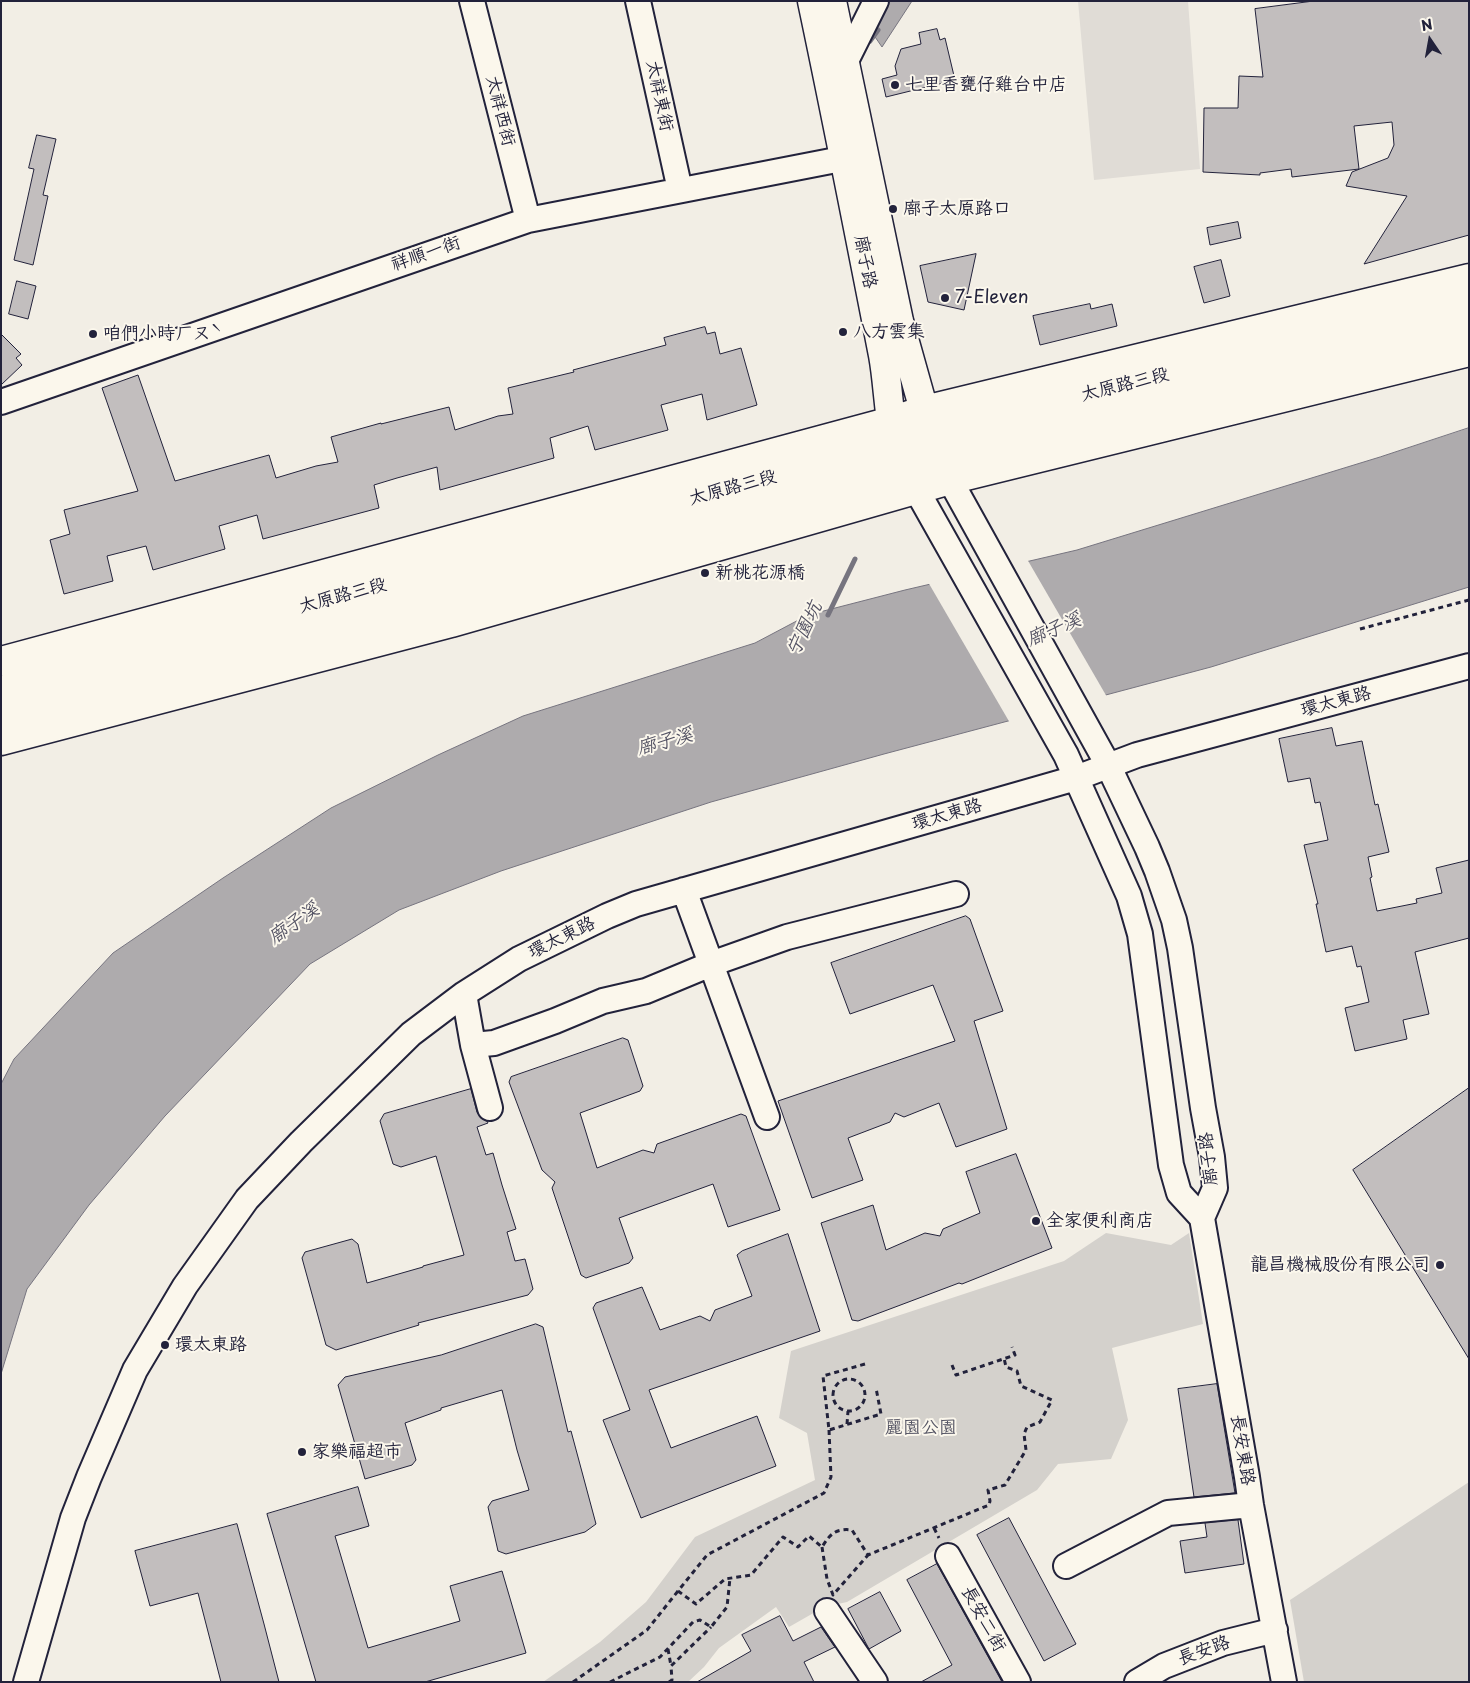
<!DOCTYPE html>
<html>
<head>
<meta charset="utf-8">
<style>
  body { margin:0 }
  #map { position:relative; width:1470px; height:1683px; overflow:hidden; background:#f2eee5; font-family:"Playpen Sans",sans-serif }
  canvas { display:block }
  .frame { position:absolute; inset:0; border:2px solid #22223b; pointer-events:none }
  .north { position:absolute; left:1405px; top:15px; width:50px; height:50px; -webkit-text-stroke:4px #fbf7ec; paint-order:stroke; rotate:348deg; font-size:14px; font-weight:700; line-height:20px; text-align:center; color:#22223b }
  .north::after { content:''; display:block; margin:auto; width:18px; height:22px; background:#22223b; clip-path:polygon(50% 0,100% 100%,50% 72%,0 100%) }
</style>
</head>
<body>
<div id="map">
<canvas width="1470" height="1683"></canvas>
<div class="frame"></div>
<div class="north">N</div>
</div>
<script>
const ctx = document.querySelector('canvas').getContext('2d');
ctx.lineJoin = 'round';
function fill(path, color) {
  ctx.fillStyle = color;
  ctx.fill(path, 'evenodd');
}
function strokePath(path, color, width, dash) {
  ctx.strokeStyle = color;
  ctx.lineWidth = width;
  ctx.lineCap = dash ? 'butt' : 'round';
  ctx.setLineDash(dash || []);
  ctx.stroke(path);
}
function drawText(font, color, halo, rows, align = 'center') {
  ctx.font = font + ' "Playpen Sans","LXGW WenKai TC",sans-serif';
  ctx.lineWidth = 4;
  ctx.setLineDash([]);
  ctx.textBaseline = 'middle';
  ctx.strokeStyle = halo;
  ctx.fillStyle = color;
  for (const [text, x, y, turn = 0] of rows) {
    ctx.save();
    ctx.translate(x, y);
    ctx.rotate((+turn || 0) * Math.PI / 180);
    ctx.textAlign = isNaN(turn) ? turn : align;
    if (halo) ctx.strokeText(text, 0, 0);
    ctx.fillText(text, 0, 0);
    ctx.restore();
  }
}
fill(new Path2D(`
  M1078,1H1188L1200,169L1094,180Z`), '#e0dcd6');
fill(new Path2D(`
  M1106,1233L1171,1245L1189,1233L1203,1324L1112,1348L1128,1420L1111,1459L1058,1464L1037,1490L847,1602L824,1607L789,1627L776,1607L719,1648L704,1667L688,1682H543L600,1642L646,1602L695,1537L815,1480L807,1433L779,1418L791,1351L1064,1261Z
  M1469,1482V1682H1304L1290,1600Z`), '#d4d1cc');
const water = new Path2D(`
  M889,1H912L882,47L871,31Z
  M1469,428V587L1211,667L884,754L711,802L501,871L399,910L310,964L165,1116L89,1205L27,1289L1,1374V1084L14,1059L113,953L223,878L331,808L438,755L523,716L755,643L808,615L905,590L1077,550L1380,457Z`);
fill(water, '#aeabad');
strokePath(water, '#76747f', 1);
fill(new Path2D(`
  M1027,559L1107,697L1010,723L928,582Z`), '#f2eee5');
strokePath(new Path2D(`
  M870,41L878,30
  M828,615L855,559`), '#76747f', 5);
const building = new Path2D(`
  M1314,1H1469V235L1364,264L1407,196L1346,186L1352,172L1388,158L1394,145L1392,122L1354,126L1359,169L1292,177L1291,169L1260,173V175L1203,172L1204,108H1238L1239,76L1263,77L1255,9Z
  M937,29L940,40L945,38L955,80L886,97L882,79L897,75L895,66L901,49L921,44L919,33Z
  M37,135L56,139L43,195L48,196L33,265L14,260L34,169L29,168Z
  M1238,222L1241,238L1210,245L1207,228Z
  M976,254L964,310L928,302L920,266Z
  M1221,260L1230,296L1204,303L1194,267Z
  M17,281L36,286L28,319L9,314Z
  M1090,304L1091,309L1112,304L1117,326L1040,345L1033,316Z
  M705,327L707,334L715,332L720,354L741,348L757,405L707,420L702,394L661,405L668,430L595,450L588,426L550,438L554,458L440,490L437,467L397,478L374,485L379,508L263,539L257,515L219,526L225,549L153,570L146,546L107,556L113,581L64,594L50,540L70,534L64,510L138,491L102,388L138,375L175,481L269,455L276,478L316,466L338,462L331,437L381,423V424L449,407L455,430L498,416L513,414L508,388L574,372L573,370L666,345L664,338Z
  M1,334L21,354L16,358L22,365L1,385Z
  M1332,728L1336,746L1362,741L1375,805L1378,804L1389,852L1368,857L1372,877L1370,878L1377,911L1417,903L1416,899L1442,893L1436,868L1469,860V938L1415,952L1429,1014L1403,1020L1407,1039L1355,1051L1345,1008L1369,1002L1361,966L1357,967L1352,946L1326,952L1316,904H1318L1304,845L1328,840L1320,802L1315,803L1310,778L1288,782L1279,739Z
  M966,916L970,919L1003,1011L974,1021L1007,1129L956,1147L939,1103L904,1117L895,1113L890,1122L848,1138L863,1180L812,1198L778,1101L955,1041L933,985L850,1014L831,963Z
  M623,1038L628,1040L643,1086L640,1091L580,1113L597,1168L643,1150L654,1153L657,1144L741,1114L746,1116L780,1210L728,1227L713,1184L619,1218L633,1258L629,1263L586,1278L581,1275L552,1188L555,1182L542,1170L509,1082L511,1077Z
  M1469,1088V1359L1353,1170Z
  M471,1089L477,1112L481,1118L487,1121L488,1123L477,1127L486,1155L493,1153L502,1185L516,1229L507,1232L515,1261L525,1259L533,1289L528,1295L418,1323L419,1325L336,1350L326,1345L302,1258L305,1252L352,1239L358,1244L367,1283L423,1267V1266L464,1255L436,1156L401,1167L393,1164L380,1121L384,1114Z
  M1016,1154L1052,1248L962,1284L959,1283L858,1321L852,1320L821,1223L873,1205L886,1250L925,1233L940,1236L943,1229L980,1213L966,1172Z
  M788,1234L820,1331L649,1390L671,1448L757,1416L776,1466L641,1518L603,1420L630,1410L593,1308L596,1303L642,1287L660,1330L700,1316L710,1321L715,1310L752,1296L737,1255L742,1251Z
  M536,1324L543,1327L568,1432L571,1431L596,1524L585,1532L506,1554L498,1551L488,1507L492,1501L529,1490L517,1450L502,1390L441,1408V1410L405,1423L416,1460L412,1465L365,1479L338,1385L345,1377L441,1355Z
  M1217,1384L1235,1493L1194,1497L1178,1389Z
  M358,1487L369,1526L335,1536L368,1648L460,1621L450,1586L502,1571L526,1653L425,1682H316L267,1514Z
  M1009,1518L1076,1644L1044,1661L977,1535Z
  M1238,1520L1244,1564L1185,1573L1180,1541L1207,1537L1205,1523Z
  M237,1524L264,1624L279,1682H221L198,1593L150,1606L135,1551Z
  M937,1564L1002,1682H921L952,1665L907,1580Z
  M880,1592L901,1631L869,1649L848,1609Z
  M780,1616L793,1641L821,1627L834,1646L835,1647L804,1662L814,1682H697L751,1651L742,1635Z`);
fill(building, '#c2bebe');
strokePath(building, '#22223b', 1);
const minor = new Path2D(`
  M472,1L528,220
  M638,1L680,190
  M835,65L845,63L876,1
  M1,402L528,220L862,155
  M950,480L1108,765L1147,847L1157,871L1174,920L1180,948L1203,1108L1212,1157L1215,1188L1202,1218
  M916,489L1066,755L1129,896L1140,934L1171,1165L1179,1193L1202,1218
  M684,890L767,1117
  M464,994L473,1045L494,1043L555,1021L603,1001L646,991L711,964L787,937L956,894
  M473,1045L490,1108
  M1202,1218L1247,1477L1251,1505L1284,1682
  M948,1556L1018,1682
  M1066,1566L1168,1513L1251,1505
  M827,1611L875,1682
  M26,1682L73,1518L89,1477L135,1370L185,1286L247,1199L301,1142L411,1034L464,994L519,959L607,916L636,904L1076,778L1137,755L1469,666
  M1137,1682L1164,1666L1223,1643L1275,1630`);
const major = new Path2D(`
  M812,1C837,119 860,237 883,355C888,382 888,410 894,437
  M832,1L899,321L929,428
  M1,661L891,421L924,410L1469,278
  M1,690L930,433L1469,301
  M1,713L394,610L939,458L1469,326
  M1,741L451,623L950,480L1469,352`);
strokePath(minor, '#22223b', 28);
strokePath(major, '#22223b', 31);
strokePath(new Path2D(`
  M1360,629L1469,600
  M865,1364L823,1376L829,1430L881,1414L876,1388
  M952,1365L956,1375L1015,1355L1012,1347
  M833 1395a16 16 0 1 1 32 0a16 16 0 1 1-32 0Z
  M847,1424L848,1411
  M829,1430L831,1477L824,1493L707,1555L678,1591L696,1604L725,1579L751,1575L783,1537L798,1547L809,1536L822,1547C830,1534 836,1528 852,1530L868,1555L989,1505L990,1501L988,1490L1005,1485L1026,1450L1024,1434L1027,1427L1040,1422L1052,1400L1021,1386L1017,1371L1006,1367L1004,1358
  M934,1528L939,1538
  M822,1547L827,1579L833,1595L868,1555
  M668,1649L671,1666
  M573,1682L647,1630L678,1591
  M610,1682L660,1657L693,1622L700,1620L711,1627L727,1607L730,1578
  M669,1682L672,1680L671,1666L711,1627`), '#22223b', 3, [5, 4]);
strokePath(minor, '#fbf7ec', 24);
strokePath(major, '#fbf7ec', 28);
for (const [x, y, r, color] of [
  [895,85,5,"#22223b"],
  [893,209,5,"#22223b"],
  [945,298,5,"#22223b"],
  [843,332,5,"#22223b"],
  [93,334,5,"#22223b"],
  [705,573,5,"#22223b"],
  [1036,1221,5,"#22223b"],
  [1440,1265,5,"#22223b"],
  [165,1345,5,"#22223b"],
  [302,1452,5,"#22223b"]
]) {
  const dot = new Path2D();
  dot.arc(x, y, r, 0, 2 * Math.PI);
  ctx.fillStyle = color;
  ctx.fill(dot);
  strokePath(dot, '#fbf7ec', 2);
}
drawText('18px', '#22223b', '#fbf7ec', [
  ["七里香甕仔雞台中店",905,85],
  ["廍子太原路口",903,209],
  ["7-Eleven",955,298],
  ["八方雲集",853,332],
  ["咱們小時ㄏㄡˋ",103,334],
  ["新桃花源橋",715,573],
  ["全家便利商店",1046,1221],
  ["龍昌機械股份有限公司",1430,1265,"right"],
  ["環太東路",175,1345],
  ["家樂福超市",312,1452]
], 'left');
drawText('18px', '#22223b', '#fbf7ec', [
  ["太祥東街",659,96,78],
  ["太祥西街",500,111,76],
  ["祥順一街",426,254,-19],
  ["廍子路",865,262,79],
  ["太原路三段",1125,385,-14],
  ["太原路三段",733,488,-15],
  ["太原路三段",343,596,-15],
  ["環太東路",1336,702,-15],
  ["環太東路",947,815,-16],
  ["環太東路",562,938,-26],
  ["廍子路",1209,1159,-96],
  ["長安東路",1242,1450,81],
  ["長安二街",983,1619,61],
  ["長安路",1204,1651,-20]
]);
drawText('18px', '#575766', '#fbf7ec', [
  ["麗園公園",921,1428]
]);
drawText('italic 19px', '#535263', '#fbf7ec', [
  ["宁園坑",805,629,-64],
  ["廍子溪",1054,630,-23],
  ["廍子溪",665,742,-15],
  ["廍子溪",294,924,-35]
]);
</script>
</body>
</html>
